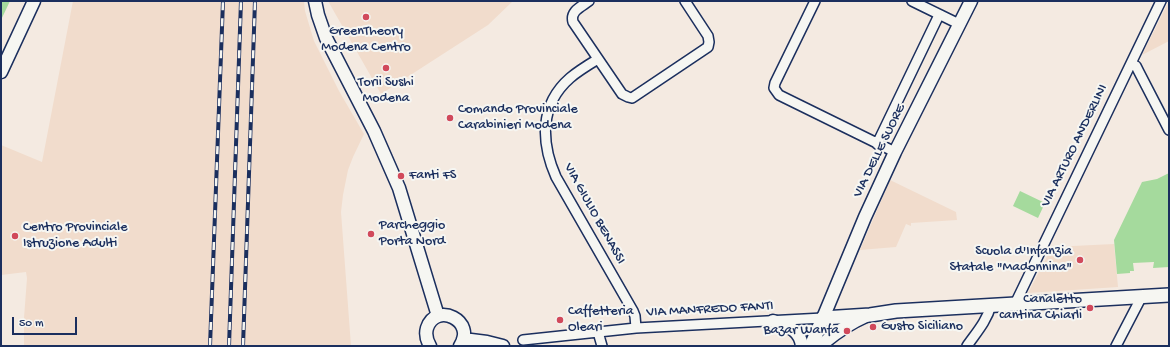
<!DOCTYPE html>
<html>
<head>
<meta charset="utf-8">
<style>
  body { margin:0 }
  #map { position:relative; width:1170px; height:347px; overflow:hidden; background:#f4eae1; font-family:"Gochi Hand",sans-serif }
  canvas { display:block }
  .frame { position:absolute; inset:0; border:2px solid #1b2f5e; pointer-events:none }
  .scale { position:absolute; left:12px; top:317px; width:65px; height:18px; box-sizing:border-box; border:2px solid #1b2f5e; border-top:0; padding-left:5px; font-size:12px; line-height:14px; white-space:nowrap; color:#1b2f5e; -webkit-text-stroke:3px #f6f6f2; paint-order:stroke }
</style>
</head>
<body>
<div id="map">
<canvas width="1170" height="347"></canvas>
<div class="frame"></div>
<div class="scale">50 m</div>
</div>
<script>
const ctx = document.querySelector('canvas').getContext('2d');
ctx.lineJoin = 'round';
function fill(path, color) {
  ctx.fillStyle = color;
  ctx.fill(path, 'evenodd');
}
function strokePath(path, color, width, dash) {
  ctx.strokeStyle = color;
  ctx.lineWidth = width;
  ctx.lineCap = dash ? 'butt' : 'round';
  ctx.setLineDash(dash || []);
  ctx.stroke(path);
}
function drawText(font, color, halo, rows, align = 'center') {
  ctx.font = font + ' "Gochi Hand",sans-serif';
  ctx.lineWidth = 4;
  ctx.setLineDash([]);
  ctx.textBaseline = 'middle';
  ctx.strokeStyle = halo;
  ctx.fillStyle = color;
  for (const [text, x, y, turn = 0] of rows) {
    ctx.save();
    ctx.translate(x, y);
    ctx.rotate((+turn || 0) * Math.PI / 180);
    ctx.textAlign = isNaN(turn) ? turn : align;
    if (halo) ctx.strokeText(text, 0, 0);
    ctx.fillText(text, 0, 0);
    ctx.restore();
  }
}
fill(new Path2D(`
  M73,1H304L305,11L314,41L339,91L364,134L353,157L348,170L343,195L341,212L351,346H24V318L27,278L26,272L1,275V145L42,162Z
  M328,1H513L488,25L381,94Z
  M1169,1V41L1142,55Z
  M890,180L956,212L957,220L911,223V226L906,224L896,247L860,250Z
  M1114,244L1118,287L1028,293L1052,247Z`), '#f1dccc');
fill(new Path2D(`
  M1,1H10L1,20Z
  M1169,173V267L1153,268L1154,262L1133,263L1134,271H1130V273L1117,274L1114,240L1142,182L1157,179Z
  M1020,191L1045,203L1038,218L1013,206Z`), '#a5da9d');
const minor = new Path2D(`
  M589,1C581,7 570,11 573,22L622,94L628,97L632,98L708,47L709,42L708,36L685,1
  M815,1L775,83L774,88L779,95L895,152
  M912,1L959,24
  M598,59C588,65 578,71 570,78C539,105 541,143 556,177L633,311L635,316L636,328
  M1131,64L1136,66L1139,72L1169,130
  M877,144L939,15
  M1015,304L1161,1
  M598,332L602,346
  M523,340L636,328L823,318
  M967,346C976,333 987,321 991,305
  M1116,346L1142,296`);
const tertiary = new Path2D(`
  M315,1L318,15L326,38L374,131L399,188L438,316
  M1,72L34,1
  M823,318L865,217L895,152L971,1
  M773,321C787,326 800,329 802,346
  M463,339L487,342L503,346
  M430,346C427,341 425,335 427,328C436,301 477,321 460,346
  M820,346C835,333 848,324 866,316`);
const secondary = new Path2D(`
  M811,346L823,318L870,315L896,311L1169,295`);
strokePath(minor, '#1b2f5e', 12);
strokePath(tertiary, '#1b2f5e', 15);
strokePath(secondary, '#1b2f5e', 16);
strokePath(minor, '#f6f6f2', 9);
strokePath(tertiary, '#f6f6f2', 12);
strokePath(secondary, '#f6f6f2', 13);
const rail = new Path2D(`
  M210,346L223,1
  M229,346L241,1
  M243,346L255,1`);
strokePath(rail, '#1b2f5e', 4);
strokePath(rail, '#f6f6f2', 2.5, [8]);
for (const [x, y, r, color] of [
  [366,17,4,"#d1495b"],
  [386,68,4,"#d1495b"],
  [450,118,4,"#d1495b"],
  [401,176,4,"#d1495b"],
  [371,234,4,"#d1495b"],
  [15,236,4,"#d1495b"],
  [1080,260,4,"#d1495b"],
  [1090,308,4,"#d1495b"],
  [560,320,4,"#d1495b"],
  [873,327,4,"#d1495b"],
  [847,331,4,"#d1495b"]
]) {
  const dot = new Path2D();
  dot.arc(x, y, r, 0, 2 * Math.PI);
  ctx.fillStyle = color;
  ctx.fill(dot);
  strokePath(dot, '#f6f6f2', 1.5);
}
drawText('14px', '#1b2f5e', '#f6f6f2', [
  ["GreenTheory",366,32,"center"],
  ["Modena Centro",366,48,"center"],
  ["Torii Sushi",386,83,"center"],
  ["Modena",386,99,"center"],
  ["Comando Provinciale",458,110],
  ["Carabinieri Modena",458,126],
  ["Fanti FS",409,176],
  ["Parcheggio",379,226],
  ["Porta Nord",379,242],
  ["Centro Provinciale",23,228],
  ["Istruzione Adulti",23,244],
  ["Scuola d'Infanzia",1072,252,"right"],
  ["Statale \"Madonnina\"",1072,268,"right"],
  ["Canaletto",1082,300,"right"],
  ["cantina Chiarli",1082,316,"right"],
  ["Caffetteria",568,312],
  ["Oleari",568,328],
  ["Gusto Siciliano",881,327],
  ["Bazar Wanfa",839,331,"right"]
], 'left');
drawText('14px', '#1b2f5e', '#f6f6f2', [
  ["VIA ARTURO ANDERLINI",1075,146,-64],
  ["VIA DELLE SUORE",880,151,-64],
  ["VIA GIULIO BENASSI",594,214,61],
  ["VIA MANFREDO FANTI",710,310,-3]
]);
</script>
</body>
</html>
